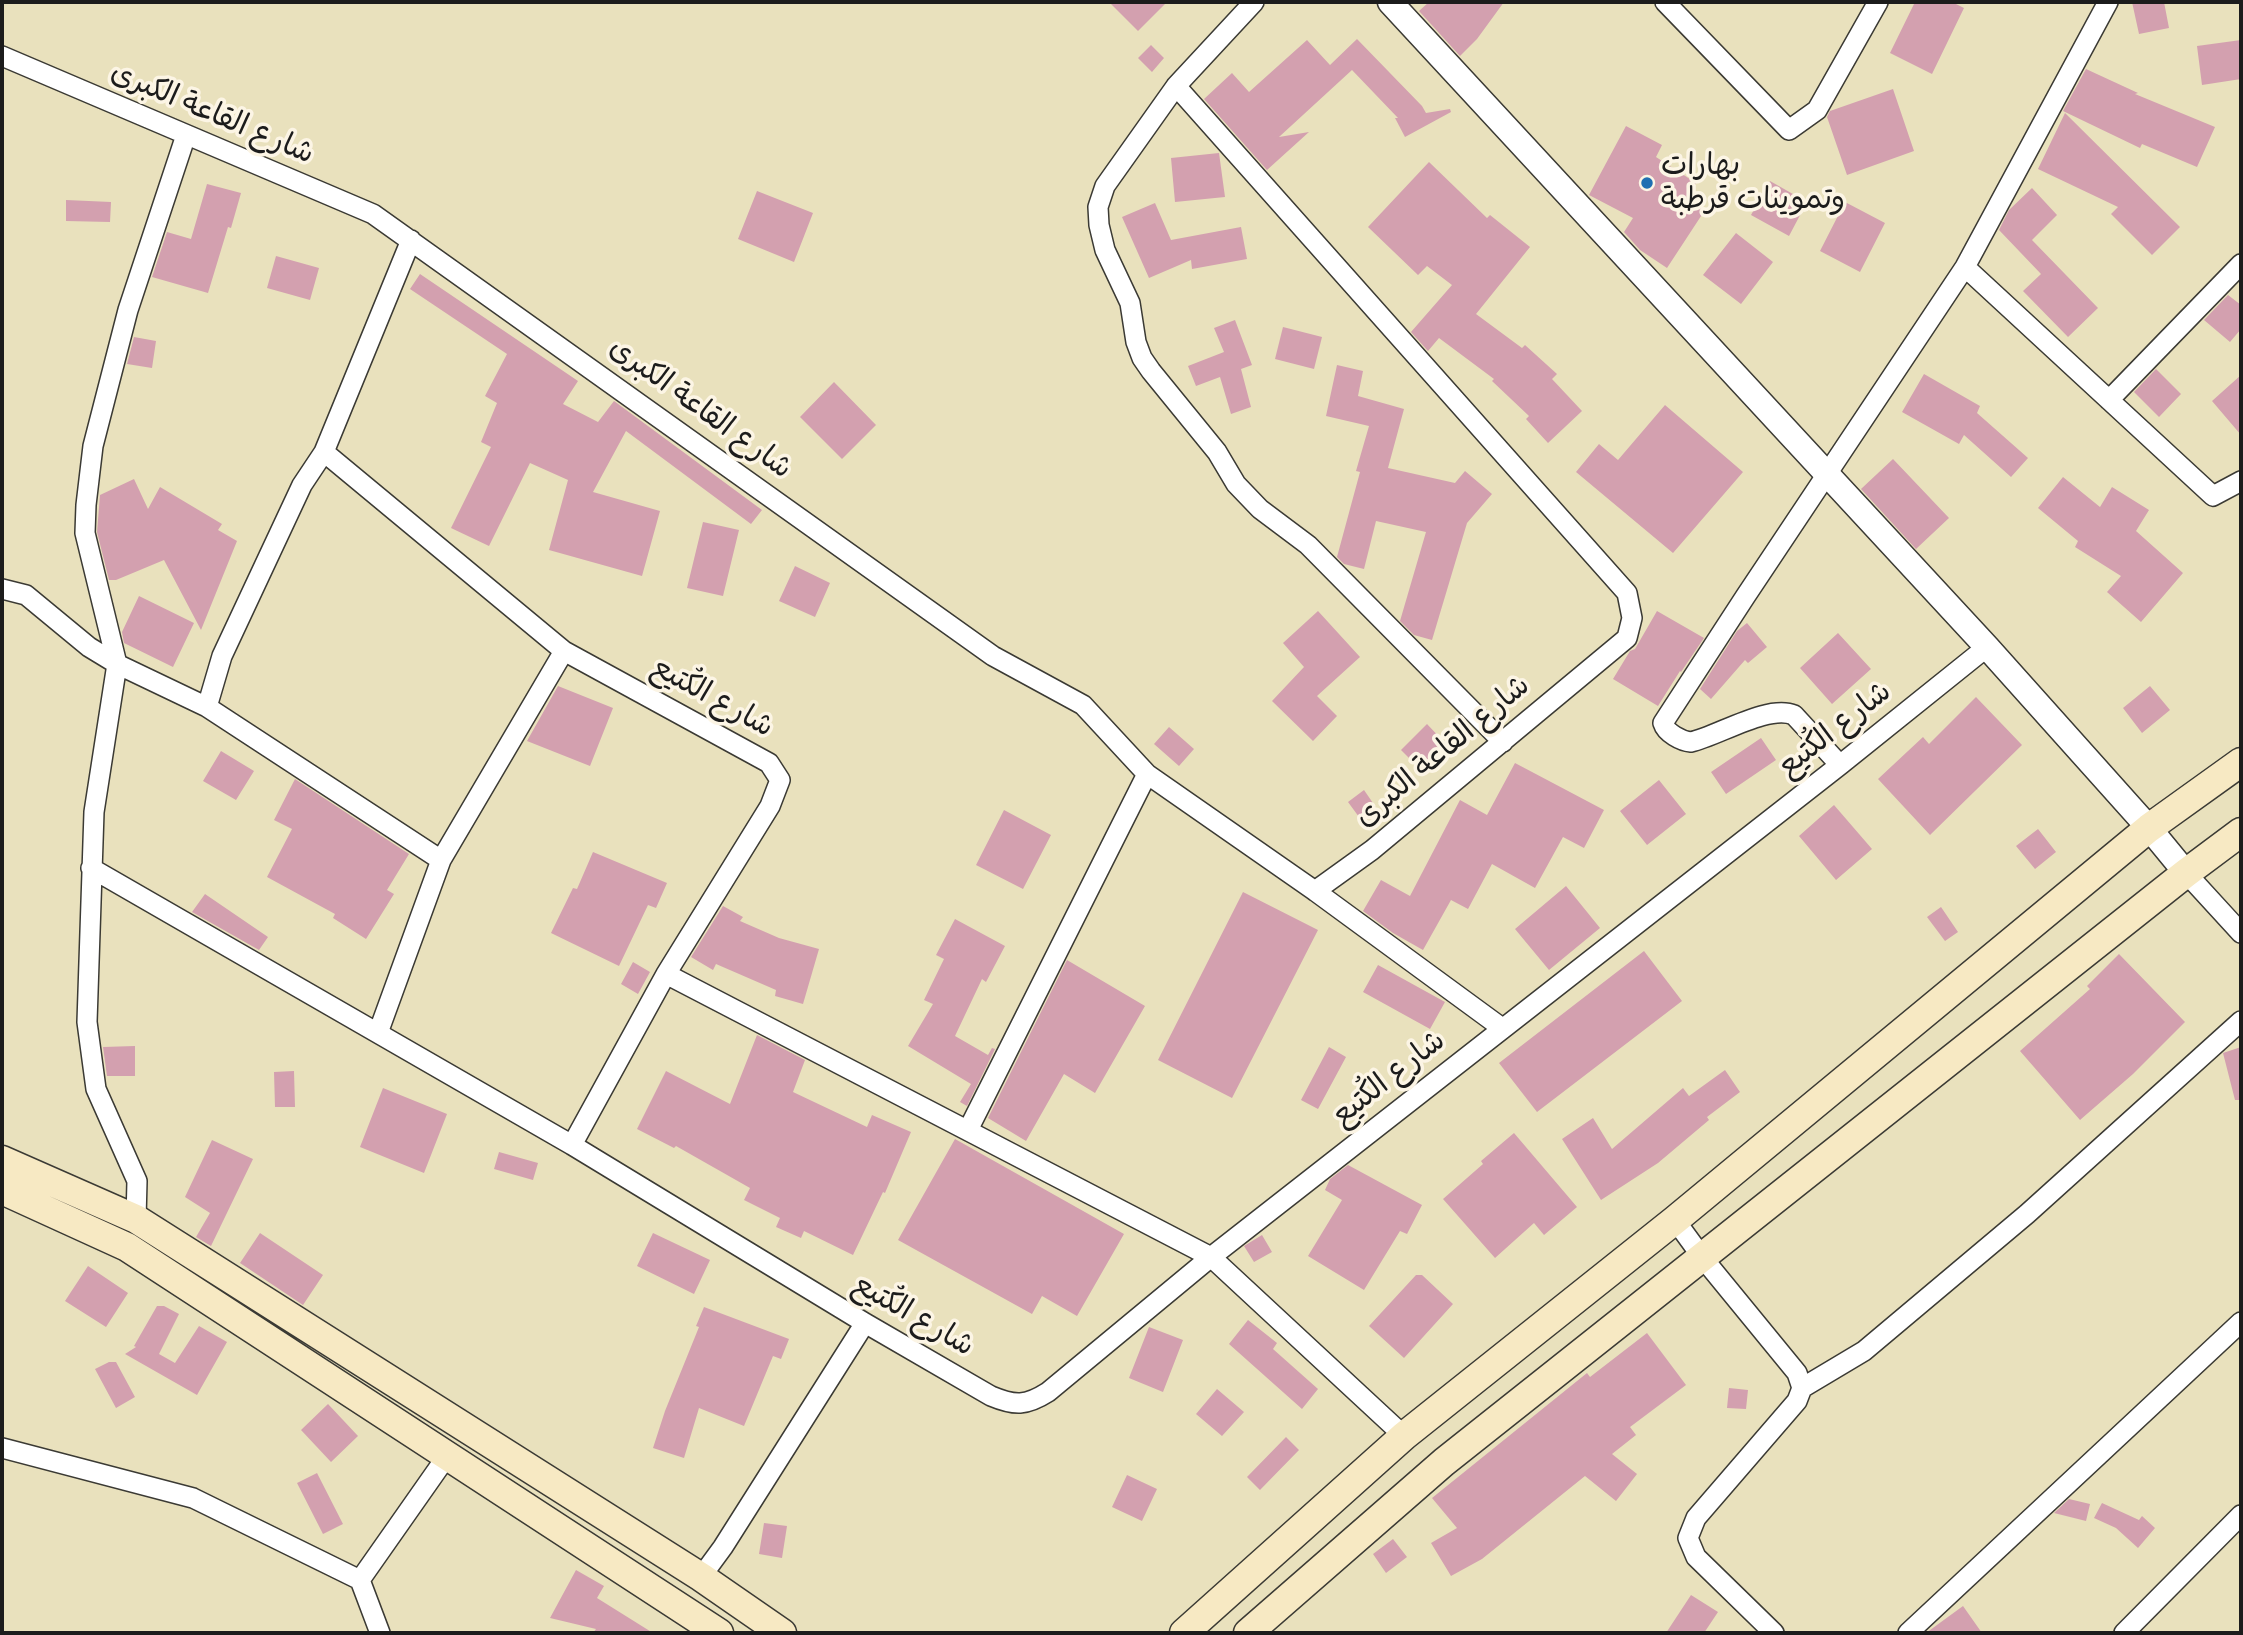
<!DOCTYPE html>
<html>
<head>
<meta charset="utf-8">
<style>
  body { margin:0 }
  #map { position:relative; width:2243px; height:1635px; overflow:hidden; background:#e9e1bd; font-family:Itim,sans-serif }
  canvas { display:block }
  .frame { position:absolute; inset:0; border:4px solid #1c1c1c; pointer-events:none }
</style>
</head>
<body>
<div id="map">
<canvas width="2243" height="1635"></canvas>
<div class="frame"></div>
</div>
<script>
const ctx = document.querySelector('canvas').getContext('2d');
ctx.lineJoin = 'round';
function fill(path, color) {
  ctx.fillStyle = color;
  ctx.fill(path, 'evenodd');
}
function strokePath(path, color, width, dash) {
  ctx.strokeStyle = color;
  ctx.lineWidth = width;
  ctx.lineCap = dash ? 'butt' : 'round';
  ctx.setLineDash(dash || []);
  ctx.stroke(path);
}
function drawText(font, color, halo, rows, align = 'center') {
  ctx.font = font + ' Itim,"Playpen Sans Arabic",sans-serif';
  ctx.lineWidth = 7;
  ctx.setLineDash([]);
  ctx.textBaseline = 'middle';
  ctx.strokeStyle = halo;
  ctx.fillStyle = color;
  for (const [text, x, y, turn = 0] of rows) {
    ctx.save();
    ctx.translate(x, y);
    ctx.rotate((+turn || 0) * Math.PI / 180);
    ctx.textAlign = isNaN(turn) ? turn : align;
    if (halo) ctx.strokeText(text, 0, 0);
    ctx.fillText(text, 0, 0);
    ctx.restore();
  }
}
fill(new Path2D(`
  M1109,2H1167L1138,31Z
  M1429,2H1504L1477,39L1460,56L1419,11Z
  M1915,2H1952L1964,8L1932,74L1890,53Z
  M2132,2H2164L2169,28L2139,34Z
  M1357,39L1422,106L1426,113L1450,109L1451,112L1405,137L1395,118H1398L1352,70L1279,137L1309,132L1267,170L1204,99L1232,73L1249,92L1307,40L1330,65Z
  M2241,40V79L2202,85L2197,46Z
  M1151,45L1164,58L1152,72L1138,58Z
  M2086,69L2138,93L2135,94L2215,127L2197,167L2142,144L2140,148L2063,111Z
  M1893,89L1914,151L1847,175L1827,117L1830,111Z
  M2065,113L2180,227L2152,255L2111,214L2118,207L2038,169Z
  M1626,126L1662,145L1656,157L1696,183L1688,196L1705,210L1667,268L1640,250L1624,232L1633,218L1589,195Z
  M1219,153L1225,197L1175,202L1171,158Z
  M1429,162L1487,218L1490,215L1530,247L1476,314L1522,348L1525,345L1557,374L1552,379L1582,411L1548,443L1526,419L1529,416L1492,381L1494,379L1439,338L1428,351L1411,332L1452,285L1427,266L1418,275L1368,227Z
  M1770,181L1807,202L1789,236L1751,215Z
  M207,184L241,193L231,228L228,227L208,293L152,277L167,232L191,239Z
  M2032,188L2057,215L2032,240L2098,308L2068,337L2023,291L2041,274L1999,230L2009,210Z
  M757,191L813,213L794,262L738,239Z
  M66,200L111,202L110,222L66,221Z
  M1845,202L1885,223L1860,272L1820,251Z
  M1155,203L1171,240L1241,227L1247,259L1192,269L1191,260L1149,278L1122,217Z
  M1736,233L1773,262L1741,304L1703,275Z
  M276,256L319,268L310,300L267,288Z
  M420,274L578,381L563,404L598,422L614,401L762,510L751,524L626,431L593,492L660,511L642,576L549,550L568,480L530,463L489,546L451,528L491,447L481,442L497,403L485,396L507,354L410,289Z
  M2228,295L2241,305V329L2230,342L2204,320Z
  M1235,320L1252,365L1241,369L1251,407L1231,414L1220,377L1196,386L1188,366L1224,352L1214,328Z
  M1283,327L1322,337L1314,369L1275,359Z
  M134,337L156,341L152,368L127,364Z
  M1337,365L1363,371L1358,396L1404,409L1388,468L1455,483L1465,471L1492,494L1467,523L1432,640L1414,635L1400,621L1426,532L1376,521L1364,569L1344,564L1337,557L1360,472L1356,471L1369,426L1326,416Z
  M2156,369L2181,394L2159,417L2134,392Z
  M1924,374L1980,406L1977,413L2028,458L2011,477L1964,435L1959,444L1902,412Z
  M2241,375V435L2212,401Z
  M834,382L876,425L842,459L800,417Z
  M1665,405L1743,472L1673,553L1576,472L1599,444L1618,460Z
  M1893,459L1949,518L1916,549L1861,489Z
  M2063,477L2100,507L2112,487L2149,510L2136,531L2183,573L2141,622L2107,592L2121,576L2075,547L2078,541L2038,508Z
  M134,479L148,509L160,487L222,524L218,530L237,541L201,630L164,560L116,580H109L97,532L100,495Z
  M703,522L739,530L723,596L687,588Z
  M795,566L830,583L815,617L779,601Z
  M139,596L194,623L173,667L124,643L122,632Z
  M1318,611L1360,657L1317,696L1337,716L1313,741L1272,701L1304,667L1283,643Z
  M1657,611L1704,638L1681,672L1680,671L1658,706L1613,679L1630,651L1635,649Z
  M1747,623L1767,647L1748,663L1745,660L1711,699L1700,689L1737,631Z
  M1838,633L1871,669L1832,704L1800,668Z
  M558,686L613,708L590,766L527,741Z
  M2150,686L2170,710L2142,733L2123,708Z
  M1976,697L2022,745L1930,835L1878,779L1923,737L1929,744Z
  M1427,724L1445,743L1419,768L1401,750Z
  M1169,727L1194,749L1179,766L1154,744Z
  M1761,738L1776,760L1726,794L1711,772Z
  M221,751L254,771L236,800L203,781Z
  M1515,763L1604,810L1584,848L1563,837L1535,888L1492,864L1468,909L1451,900L1423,950L1393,933L1363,911L1381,880L1410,896L1460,800L1487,815Z
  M295,779L409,854L387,890L394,894L366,939L333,918L335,914L267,877L292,829L274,820Z
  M1659,780L1686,814L1647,845L1620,811Z
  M1364,790L1375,806L1359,817L1348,802Z
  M1834,805L1872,849L1836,880L1799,836Z
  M1004,810L1051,835L1023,889L976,865Z
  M2038,829L2056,852L2035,869L2016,846Z
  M593,852L667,883L656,908L648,905L619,966L551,933L573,888L577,889Z
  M1566,886L1600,928L1549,970L1515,929Z
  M1243,892L1318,930L1232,1098L1158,1060Z
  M205,894L268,937L259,950L192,912Z
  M723,906L743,917L740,921L779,938L819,949L803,1004L775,996L776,990L716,964L713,970L691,957Z
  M1941,907L1958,932L1945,941L1927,917Z
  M955,919L1005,946L986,982L982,979L955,1036L988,1055L992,1048L995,1049L967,1106L960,1102L971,1084L908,1046L933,1004L924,1000L944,959L936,955Z
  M1644,951L1682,1001L1537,1112L1499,1063Z
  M2119,954L2185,1022L2133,1074L2080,1120L2020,1051L2090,989L2087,986Z
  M1067,960L1145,1006L1095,1093L1064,1074L1026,1141L988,1118Z
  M633,962L650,972L638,994L621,984Z
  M1378,965L1445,1002L1430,1029L1363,992Z
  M757,1035L805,1060L793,1092L867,1127L872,1115L911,1132L885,1193L883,1192L853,1255L804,1231L801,1238L776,1227L780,1218L744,1200L750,1188L676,1146L674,1148L637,1129L666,1071L730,1104Z
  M135,1046V1076H107L103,1047Z
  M1329,1047L1346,1057L1318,1109L1301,1100Z
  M2241,1047V1100H2235L2223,1053Z
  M1725,1070L1740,1092L1707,1117L1709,1120L1658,1163L1601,1200L1562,1139L1593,1118L1612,1149L1683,1088L1689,1096Z
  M294,1071L295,1107H275L274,1072Z
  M383,1088L447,1114L424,1173L360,1147Z
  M1514,1133L1577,1207L1544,1235L1534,1223L1495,1258L1443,1199L1483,1164L1481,1161Z
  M955,1139L1124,1234L1077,1316L1042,1296L1032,1314L898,1240Z
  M212,1140L253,1159L211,1246L196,1237L210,1213L185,1197Z
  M499,1152L538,1163L533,1180L494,1169Z
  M1348,1165L1422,1205L1407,1234L1400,1231L1364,1290L1308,1256L1342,1200L1325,1190L1330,1179Z
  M260,1233L323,1275L303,1305L240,1263Z
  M653,1233L710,1260L694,1294L637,1266Z
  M1262,1235L1272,1252L1254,1262L1244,1246Z
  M88,1266L128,1293L106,1327L65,1301Z
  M1416,1275H1422L1453,1304L1404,1358L1369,1326Z
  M157,1306H164L179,1314L159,1354L175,1363L199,1326L227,1342L197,1395L125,1354L136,1347L134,1346Z
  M704,1307L789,1339L781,1359L773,1356L744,1426L699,1408L684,1458L653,1448L665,1411L699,1327L696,1326Z
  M1248,1320L1277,1343L1273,1349L1318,1389L1302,1409L1229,1344Z
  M1149,1327L1183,1340L1163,1392L1129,1378Z
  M1647,1333L1686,1385L1630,1427L1636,1435L1612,1454L1637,1474L1616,1501L1585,1476L1482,1559L1451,1576L1431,1543L1457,1528L1432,1498L1587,1373L1590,1377Z
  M109,1362H116L135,1397L116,1408L95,1369Z
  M1729,1388L1748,1390L1746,1409L1727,1408Z
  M1217,1389L1244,1412L1222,1436L1196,1414Z
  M328,1404L358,1436L331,1462L301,1430Z
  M1286,1437L1299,1450L1260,1490L1247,1477Z
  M317,1473L343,1524L323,1534L297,1483Z
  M1127,1475L1157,1489L1142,1521L1112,1507Z
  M2069,1499L2090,1504L2086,1521L2054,1513Z
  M2102,1503L2139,1520L2142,1516L2155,1528L2138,1548L2116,1528L2094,1518Z
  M764,1523L787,1526L782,1558L759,1554Z
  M1393,1539L1407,1557L1386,1573L1373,1554Z
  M576,1570L604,1586L597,1598L653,1633H593L596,1629L550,1618Z
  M1691,1595L1718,1612L1704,1633H1666Z
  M1963,1606L1982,1633H1926Z`), '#d3a0af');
const minor = new Path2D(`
  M1254,2L1176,86L1105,186L1098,207L1099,225L1105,250L1130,303L1136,342L1142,358L1151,371L1217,452L1236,484L1260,509L1308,545L1503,742
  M1665,2L1789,130L1817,110L1878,2
  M2,56L373,214L993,656L1083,705L1147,774L1315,891L1502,1028
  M1176,86L1627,593L1632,618L1627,638L1372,850L1315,891
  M1965,267L2213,496L2241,481
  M2109,400L2241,264
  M324,452L564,651L769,763L780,780L770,806L666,974L572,1145L865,1323L991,1396C1015,1406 1026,1406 1048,1392L1211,1257L1840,765L1987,647
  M2,589L26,595L89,647L117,664L207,707L441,860
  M207,707L222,656L302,485L324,452L411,240
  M1840,765L1794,715C1768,704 1718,736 1691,742C1681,741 1666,733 1663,723L1745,597L1965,267L2108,2
  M91,868L572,1145
  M2186,873L2241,933
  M666,974L1211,1257L1404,1436
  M378,1033L441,860L564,651
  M968,1130L1147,774
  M136,1219L137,1181L96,1089L87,1022L94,812L117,664L85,533L86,505L93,446L128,310L186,135
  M1675,1220L1702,1257L1797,1373L1802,1388L1797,1401L1696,1518L1688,1538L1696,1557L1774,1633
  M1802,1388L1864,1351L2027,1214L2241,1021
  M2,1448L193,1498L360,1580L447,1456
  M701,1577L723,1547L865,1323
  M360,1580L380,1633
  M1908,1633L2241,1322
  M2124,1633L2241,1515`);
const tertiary = new Path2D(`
  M1390,2L1987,647L2149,828L2186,873`);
const secondary = new Path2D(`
  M2,1160L136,1219L701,1577L782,1633
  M2,1190L127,1247L719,1633
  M1184,1633L1404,1436L1675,1220L2149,828L2241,762
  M1248,1633L1444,1462L2186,873L2241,832`);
strokePath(minor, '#3b3a34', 22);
strokePath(tertiary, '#3b3a34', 27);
strokePath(secondary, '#3b3a34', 31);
strokePath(minor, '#fff', 19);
strokePath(tertiary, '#fff', 24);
strokePath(secondary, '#f7e9c3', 28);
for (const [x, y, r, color] of [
  [1647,183,7,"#1f6fb2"]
]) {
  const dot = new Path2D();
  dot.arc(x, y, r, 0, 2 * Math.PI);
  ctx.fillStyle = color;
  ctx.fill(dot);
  strokePath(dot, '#fcf5e5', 2.5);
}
drawText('30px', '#1c1c1c', '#fcf5e5', [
  ["شارع القاعة الكبرى",212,114,23],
  ["شارع القاعة الكبرى",700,409,36],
  ["شارع الكُتيع",712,698,29],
  ["شارع الكُتيع",1835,730,-38],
  ["شارع القاعة الكبرى",1443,752,-40],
  ["شارع الكُتيع",1389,1079,-38],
  ["شارع الكُتيع",913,1316,30]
]);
drawText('30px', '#1c1c1c', '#fcf5e5', [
  ["بهارات",1661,166],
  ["وتموينات قرطبة",1661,200]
], 'left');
</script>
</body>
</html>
